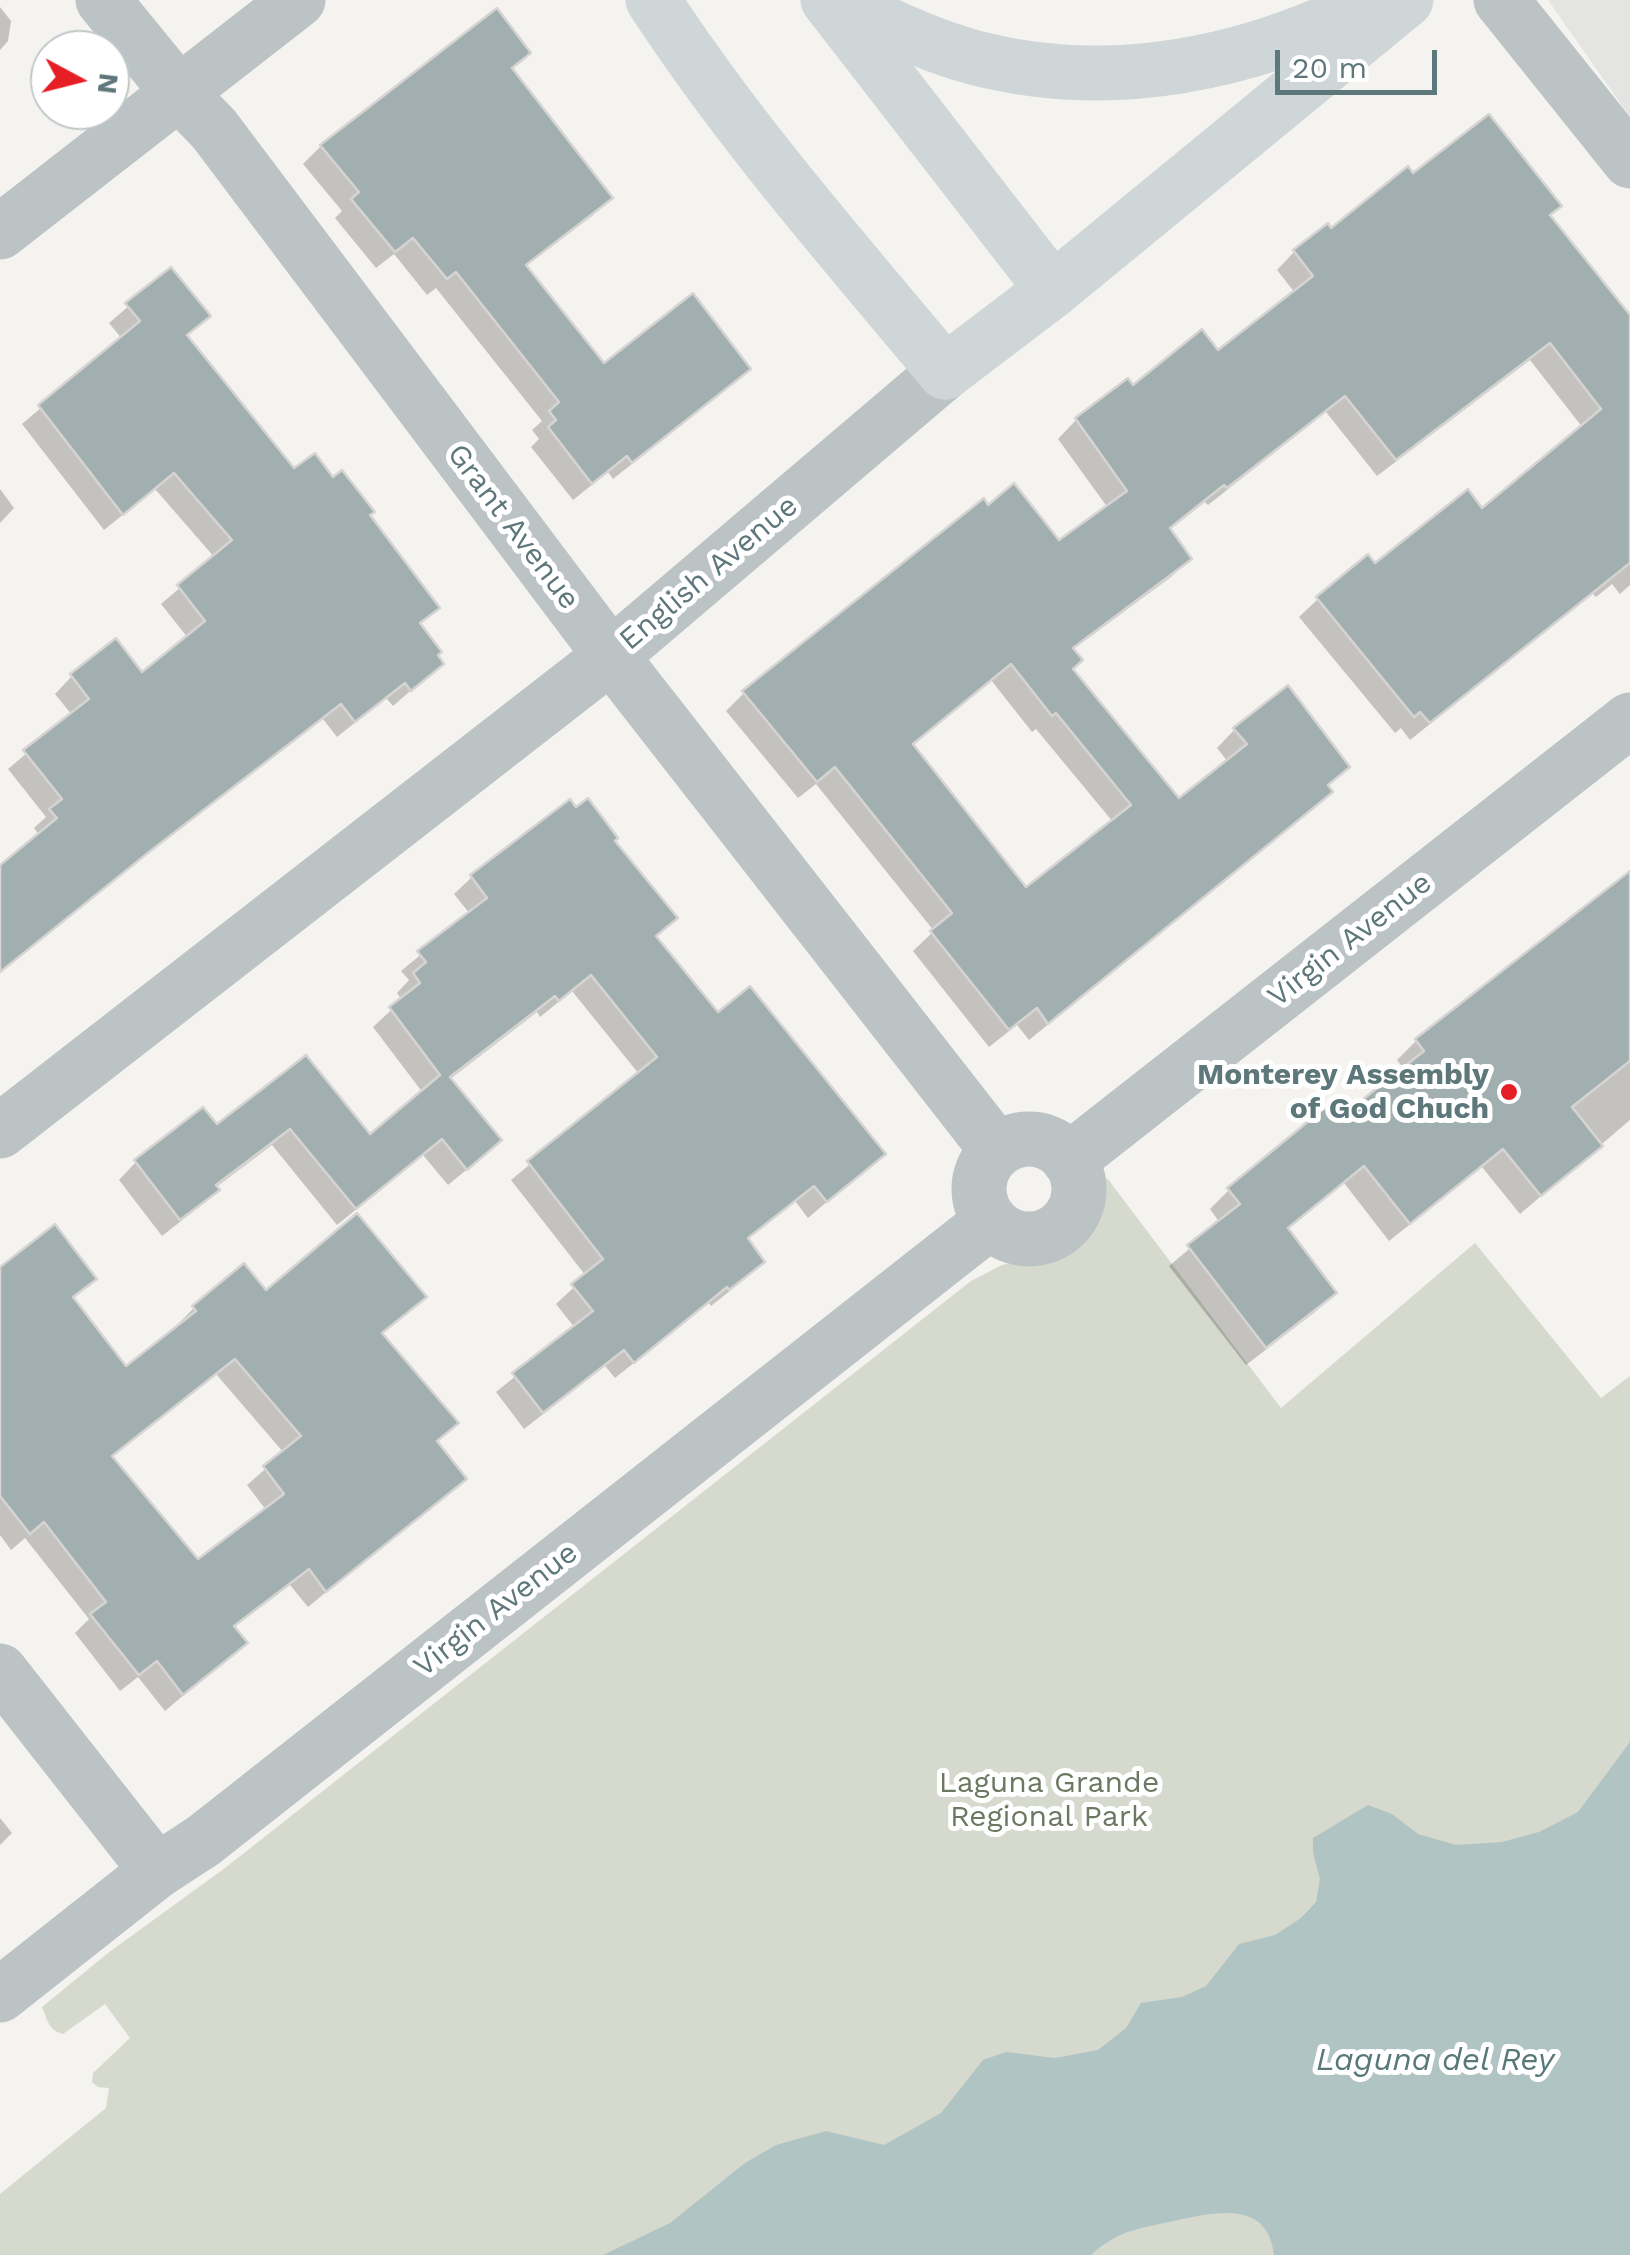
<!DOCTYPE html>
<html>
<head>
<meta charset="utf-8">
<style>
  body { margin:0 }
  #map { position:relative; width:1630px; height:2255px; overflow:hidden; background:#f4f3ef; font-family:"Work Sans",sans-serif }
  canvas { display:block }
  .north { position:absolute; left:30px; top:30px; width:100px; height:100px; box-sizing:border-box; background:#fff; border:2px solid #bfc9ca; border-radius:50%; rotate:97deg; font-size:28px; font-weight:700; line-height:40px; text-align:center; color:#5e777b }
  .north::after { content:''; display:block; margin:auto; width:35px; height:45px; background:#e61e25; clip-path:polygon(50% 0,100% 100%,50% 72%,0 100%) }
  .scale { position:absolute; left:1275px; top:50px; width:162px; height:45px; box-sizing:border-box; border:5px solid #5e777b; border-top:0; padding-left:12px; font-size:30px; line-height:35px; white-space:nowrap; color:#5e777b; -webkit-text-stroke:8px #fff; paint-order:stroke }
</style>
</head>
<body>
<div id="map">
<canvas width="1630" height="2255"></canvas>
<div class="north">N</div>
<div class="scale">20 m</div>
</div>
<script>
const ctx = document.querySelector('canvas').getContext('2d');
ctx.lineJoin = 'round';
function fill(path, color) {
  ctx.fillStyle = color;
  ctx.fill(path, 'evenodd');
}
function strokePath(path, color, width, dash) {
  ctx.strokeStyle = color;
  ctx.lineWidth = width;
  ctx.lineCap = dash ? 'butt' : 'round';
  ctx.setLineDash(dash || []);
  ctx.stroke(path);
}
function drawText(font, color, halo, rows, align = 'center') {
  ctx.font = font + ' "Work Sans",sans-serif';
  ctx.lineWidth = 10;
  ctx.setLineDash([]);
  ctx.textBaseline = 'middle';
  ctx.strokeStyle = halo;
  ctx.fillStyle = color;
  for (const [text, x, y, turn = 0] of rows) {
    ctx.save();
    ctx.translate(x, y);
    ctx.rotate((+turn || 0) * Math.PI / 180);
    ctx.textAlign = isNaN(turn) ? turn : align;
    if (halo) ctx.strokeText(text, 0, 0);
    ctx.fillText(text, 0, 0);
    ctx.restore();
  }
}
fill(new Path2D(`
  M1548,0H1630V117Z`), '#e4e4e3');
fill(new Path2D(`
  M1107,1178L1281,1408L1475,1243L1601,1398L1630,1376V2255H0V2194L106,2108L109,2088L98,2087L92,2082L93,2073L130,2038L105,2004L63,2034C49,2031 47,2019 42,2007L108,1953L225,1868L971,1281L1002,1265L1058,1252L1079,1232Z`), '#d5d9ce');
fill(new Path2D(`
  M1630,1742V2255H1274C1268,2200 1216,2212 1178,2220C1143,2228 1119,2229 1091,2255H603L670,2223L745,2163L776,2145L826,2131L884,2145L941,2113L983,2060L1006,2052L1055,2058L1098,2050L1126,2028L1141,2003L1182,1997L1206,1986L1239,1944L1275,1935L1301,1918L1316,1902L1320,1879L1313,1853V1838L1368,1805L1392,1814L1418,1834L1456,1845L1502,1842L1539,1832L1578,1812Z`), '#b1c4c4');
fill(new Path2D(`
  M0,7L11,21L8,41L0,50Z
  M528,52L510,70L610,198L592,216L524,267L604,367L748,368L730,386L613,479L608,472L573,500L531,447L539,439L532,430L542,421L436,288L427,295L394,254L376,268L335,218L342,211L303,164L321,146Z
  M1413,177L1548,217L1627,316L1630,314V585L1620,594L1612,584L1596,597L1593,594L1410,740L1401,728L1395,733L1299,617L1318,599L1482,511L1583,428L1530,360L1377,476L1326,412L1208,505L1205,502L1168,531L1189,558L1171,577L1072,650L1070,669L1179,801L1228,762L1217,748L1235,729L1347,767L1326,787L1330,792L1312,810L1029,1040L1017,1025L989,1047L913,951L934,931L816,784L798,798L726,711L744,693L988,508L1059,544L1108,508L1058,439L1076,420L1128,382L1132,388L1218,354L1295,293L1277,270L1295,251ZM991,680L1032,732L1036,729L1113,822L1025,891L911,746Z
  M171,270L208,316L186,337L294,472L332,480L367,515L436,607L418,625L441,664L393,706L386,698L337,737L323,719L128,869L0,973V868L40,836L34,828L46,817L8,769L72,715L55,694L72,676L141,675L188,638L161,604L215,558L155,489L104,530L22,424L122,339L109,323Z
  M0,489L14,508L0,523Z
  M612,841L675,918L655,938L718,1016L883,1154L808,1218L795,1201L746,1240L762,1261L745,1279L711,1306L709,1303L615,1378L605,1366L524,1429L496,1392L575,1328L556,1304L586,1276L511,1180L639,1074L572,991L540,1017L537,1012L449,1080L482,1157L448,1185L423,1155L337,1225L272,1145L215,1188L199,1207L162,1236L119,1180L136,1162L216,1128L306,1058L370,1138L423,1093L373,1027L402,1000L397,993L409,980L401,971L470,914L454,894L472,877Z
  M1630,871V1120L1520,1214L1482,1167L1389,1241L1344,1183L1286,1230L1334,1292L1315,1312L1246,1365L1169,1266L1220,1223L1210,1209L1229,1190L1337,1123L1405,1070L1397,1060L1416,1041L1603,896Z
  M0,1270L94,1279L72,1300L125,1370L179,1328L177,1325L194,1308L266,1294L424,1296L380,1335L435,1443L464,1479L308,1607L290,1585L233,1628L245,1643L165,1711L138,1677L120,1691L75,1633L89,1619L25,1538L11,1550L0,1535ZM216,1374L284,1453L247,1485L266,1510L197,1563L111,1458Z
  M0,1818L12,1833L0,1845Z`), '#0003');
const building = new Path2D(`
  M497,8L531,53L512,68L613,198L526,265L604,363L693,293L751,369L632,463L627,456L592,484L548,427L556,420L549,411L559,402L456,272L447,279L413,238L395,252L351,199L359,192L320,145Z
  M1489,114L1562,206L1550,215L1630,315V563L1430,723L1420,712L1414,717L1316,597L1368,554L1375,563L1468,489L1482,508L1601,409L1550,343L1396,460L1345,396L1227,488L1224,485L1170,528L1192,559L1073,648L1083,660L1073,669L1179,798L1247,744L1233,728L1288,685L1350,767L1328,785L1333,792L1048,1024L1037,1008L1009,1030L930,931L952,913L835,767L817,782L742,691L984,498L988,505L1014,483L1059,540L1127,491L1075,418L1128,378L1133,385L1202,329L1218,350L1313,276L1293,250L1328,223L1331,228L1408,166L1413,173ZM1011,664L1052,716L1056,713L1131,805L1026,887L913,744Z
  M171,267L211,316L187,335L294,468L315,453L333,477L342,470L375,512L370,515L440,608L420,623L442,652L438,655L444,664L411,691L405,683L355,722L341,704L149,852L0,972V865L57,818L49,809L62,799L23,750L89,699L70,674L116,638L142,672L205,621L177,585L232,540L174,473L123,515L38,405L140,321L125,303Z
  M588,798L618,838L615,841L678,918L656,936L718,1012L750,986L886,1154L827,1202L814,1186L748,1238L765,1262L729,1290L727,1287L634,1363L624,1350L543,1413L512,1373L593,1311L571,1284L603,1259L527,1161L657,1057L591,975L559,1001L555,996L450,1077L502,1140L467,1170L442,1139L356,1209L290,1129L216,1185L220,1190L180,1220L134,1160L203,1107L217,1124L306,1055L370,1134L440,1075L389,1007L420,983L413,973L426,962L417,951L487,898L470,875L570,799L576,807Z
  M1630,871V1061L1572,1107L1603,1146L1541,1196L1503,1149L1410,1224L1364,1166L1288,1228L1337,1293L1266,1348L1187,1245L1240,1204L1227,1188L1327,1106L1338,1119L1424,1051L1415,1039Z
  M357,1213L427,1297L382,1333L459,1423L437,1441L467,1479L326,1592L309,1569L234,1626L248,1643L183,1695L157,1661L139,1675L90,1614L106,1602L44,1522L30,1534L0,1496V1267L55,1224L97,1279L73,1297L126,1366L196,1311L192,1306L244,1263L266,1290ZM235,1359L301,1436L263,1466L284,1494L198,1559L112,1456Z`);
fill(building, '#a2afb1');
strokePath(building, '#d5d4d2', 2.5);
strokePath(new Path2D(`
  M103,0L178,92L214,129L611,656L997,1150
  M1501,0L1630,161
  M0,232L298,0
  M0,1131L611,656L945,372
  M979 1189a50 50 0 1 1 100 0a50 50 0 1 1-100 0Z
  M1069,1160L1630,720
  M0,1671L157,1871
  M0,1995L157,1871L203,1841L990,1222`), '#bcc3c4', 55);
strokePath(new Path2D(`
  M945,372L1053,290L1406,0`), '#cfd6d8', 55);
strokePath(new Path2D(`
  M653,0C739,132 844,251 945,372
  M828,0L1053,290
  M834,0C880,21 926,45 976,58C1111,93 1252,64 1374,0`), '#cfd6d8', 55);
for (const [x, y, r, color] of [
  [1509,1092,10,"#e61e25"]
]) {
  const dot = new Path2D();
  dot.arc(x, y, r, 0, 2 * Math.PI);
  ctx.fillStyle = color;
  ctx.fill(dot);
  strokePath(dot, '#fff', 4);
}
drawText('30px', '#5e777b', '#fff', [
  ["Grant Avenue",513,527,53],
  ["English Avenue",709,573,-40],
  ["Virgin Avenue",1350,940,-38],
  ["Virgin Avenue",496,1610,-38]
]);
drawText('bold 30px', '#5e777b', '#fff', [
  ["Monterey Assembly",1489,1075],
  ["of God Chuch",1489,1109]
], 'right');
drawText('30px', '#6c7861', '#fff', [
  ["Laguna Grande",1049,1783],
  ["Regional Park",1049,1817]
]);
drawText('italic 32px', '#597878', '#fff', [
  ["Laguna del Rey",1435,2061]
]);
</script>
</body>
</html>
